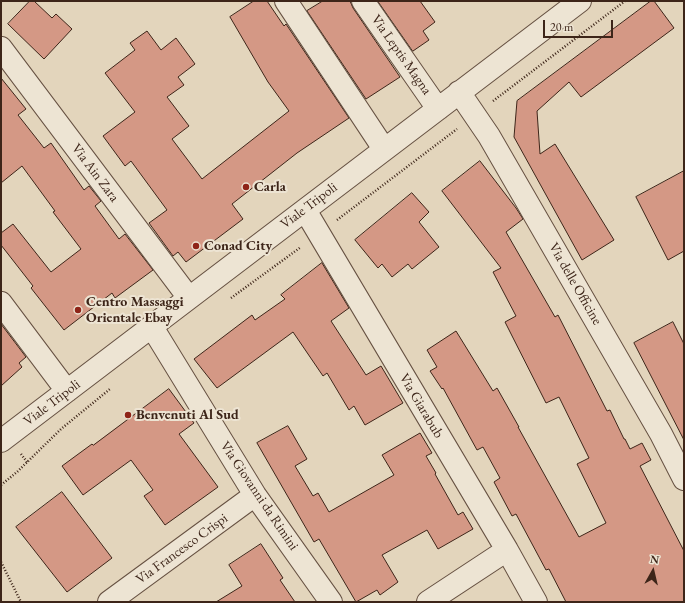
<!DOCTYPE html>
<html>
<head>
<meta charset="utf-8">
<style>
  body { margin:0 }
  #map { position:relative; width:685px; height:603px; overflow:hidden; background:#e3d5bc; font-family:"EB Garamond",serif }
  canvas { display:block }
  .frame { position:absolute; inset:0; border:2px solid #3d2519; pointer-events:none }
  .north { position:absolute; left:633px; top:551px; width:40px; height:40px; -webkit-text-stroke:3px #ede4d3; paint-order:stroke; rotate:8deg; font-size:11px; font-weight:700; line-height:16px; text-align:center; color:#3d2519 }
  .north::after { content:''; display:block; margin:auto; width:14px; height:18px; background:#3d2519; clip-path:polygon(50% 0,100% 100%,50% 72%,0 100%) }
  .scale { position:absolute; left:543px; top:20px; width:70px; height:18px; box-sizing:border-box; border:2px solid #3d2519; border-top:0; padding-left:5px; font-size:12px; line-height:14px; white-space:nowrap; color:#3d2519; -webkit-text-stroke:3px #ede4d3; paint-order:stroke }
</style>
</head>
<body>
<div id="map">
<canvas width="685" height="603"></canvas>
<div class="frame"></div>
<div class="north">N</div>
<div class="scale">20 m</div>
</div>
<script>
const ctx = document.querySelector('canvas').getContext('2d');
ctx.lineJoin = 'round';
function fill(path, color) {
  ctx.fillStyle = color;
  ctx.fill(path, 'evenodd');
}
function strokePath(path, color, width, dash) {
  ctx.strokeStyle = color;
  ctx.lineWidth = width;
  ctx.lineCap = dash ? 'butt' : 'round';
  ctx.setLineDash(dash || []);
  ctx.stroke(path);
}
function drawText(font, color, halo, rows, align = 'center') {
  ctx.font = font + ' "EB Garamond",serif';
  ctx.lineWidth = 4;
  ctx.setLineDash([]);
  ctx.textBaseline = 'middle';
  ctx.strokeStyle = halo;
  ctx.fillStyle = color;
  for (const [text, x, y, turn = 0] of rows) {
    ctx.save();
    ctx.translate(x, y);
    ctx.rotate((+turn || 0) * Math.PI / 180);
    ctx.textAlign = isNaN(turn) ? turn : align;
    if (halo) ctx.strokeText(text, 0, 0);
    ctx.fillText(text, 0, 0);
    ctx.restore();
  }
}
const building = new Path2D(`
  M30,1H34L52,18L56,14L72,29L44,59L8,24Z
  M254,1H267L284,26L286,24L349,118L297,153L232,204L243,219L186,262L178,252L173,256L149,223L167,210L131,161L125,166L103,136L135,112L105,73L135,50L130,43L147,31L161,50L176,38L195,64L178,77L184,85L167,97L189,126L172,139L202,179L289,111L268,82L230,17Z
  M323,1H350L353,8L400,77L366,99L307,11Z
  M378,1H420L435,22L423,31L429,40L413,51Z
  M651,1H654L674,28L581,97L569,82L537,111L540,154L555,144L614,240L582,260L514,137L517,101Z
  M1,78L26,109L18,115L44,148L51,143L84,190L89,186L101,201L95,206L119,239L125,234L153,270L115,298L112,293L64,330L31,288L33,286L1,245V233L13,224L51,272L81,249L53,212L55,211L22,166L1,183Z
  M480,161L516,208L523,219L506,232L555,317L558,315L607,411L610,410L624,439H625L630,449L642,443L651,460L640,466L684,551V602H566L549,569L546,570L516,514L512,516L494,482L500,478L483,447L477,450L443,388L442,389L430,371L437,367L427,350L456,331L493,391L497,388L519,427H518L579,537L606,523L577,464L589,458L559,397L546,403L505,322L516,316L493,272L501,268L442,191Z
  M684,171V251L668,260L636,197Z
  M412,193L429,212L419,222L439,247L412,269L408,264L392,277L382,264L378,268L355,240Z
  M322,263L349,308L331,321L366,375L381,366L403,403L365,425L354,406L349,410L327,373L323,376L293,332L217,388L194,359L252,315L255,320L285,299L281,295Z
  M673,322L684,344V440L634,343Z
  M1,324L26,357L19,363L22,367L1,386Z
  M169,389L194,423L179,434L218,487L165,525L144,496L153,490L131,460L83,495L62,466L92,444L93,445Z
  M288,426L307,459L295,466L313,496L318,493L329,512L394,475L382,455L420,433L432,453L426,456L436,473L435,474L458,515L463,512L473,529L438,549L427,530L382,555L398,582L380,595L377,590L356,602L319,539L314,542L257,443Z
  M62,492L112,558L67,592L16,527Z
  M261,544L283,578L280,580L295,602H216L242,586L229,565Z`);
fill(building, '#d49885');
strokePath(building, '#3d2519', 1);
const minor = new Path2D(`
  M286,1L384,149
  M363,1L438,109
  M1,48L189,298
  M459,92L489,136L661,434L684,479
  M305,210L507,550L536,602
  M1,303L67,391
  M152,327L255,495L331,602
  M1,441L580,1
  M109,602L255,495
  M428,602L507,550`);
strokePath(minor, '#665142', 24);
strokePath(new Path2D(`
  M493,101L625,1
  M337,220L457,129
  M231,298L301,247
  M21,454L27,462
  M1,485L17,472L61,429L110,389
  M1,562L21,602`), '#3d2519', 2.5, [1, 2]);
strokePath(minor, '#ede4d3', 22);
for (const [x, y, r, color] of [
  [246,187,4,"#8f2418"],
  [196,246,4,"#8f2418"],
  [78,310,4,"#8f2418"],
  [128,415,4,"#8f2418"]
]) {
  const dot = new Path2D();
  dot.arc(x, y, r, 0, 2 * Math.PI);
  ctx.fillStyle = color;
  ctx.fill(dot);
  strokePath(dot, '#ede4d3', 1.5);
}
drawText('14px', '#3d2519', '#ede4d3', [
  ["Via Leptis Magna",401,55,55],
  ["Via Ain Zara",95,173,53],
  ["Viale Tripoli",309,206,-37],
  ["Via delle Officine",575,284,60],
  ["Viale Tripoli",52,403,-37],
  ["Via Giarabub",421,406,59],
  ["Via Giovanni da Rimini",259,496,56],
  ["Via Francesco Crispi",182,549,-36]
]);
drawText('bold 14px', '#3d2519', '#ede4d3', [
  ["Carla",254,187],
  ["Conad City",204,246],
  ["Centro Massaggi",86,302],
  ["Orientale Ebay",86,318],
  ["Benvenuti Al Sud",136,415]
], 'left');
</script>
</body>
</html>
